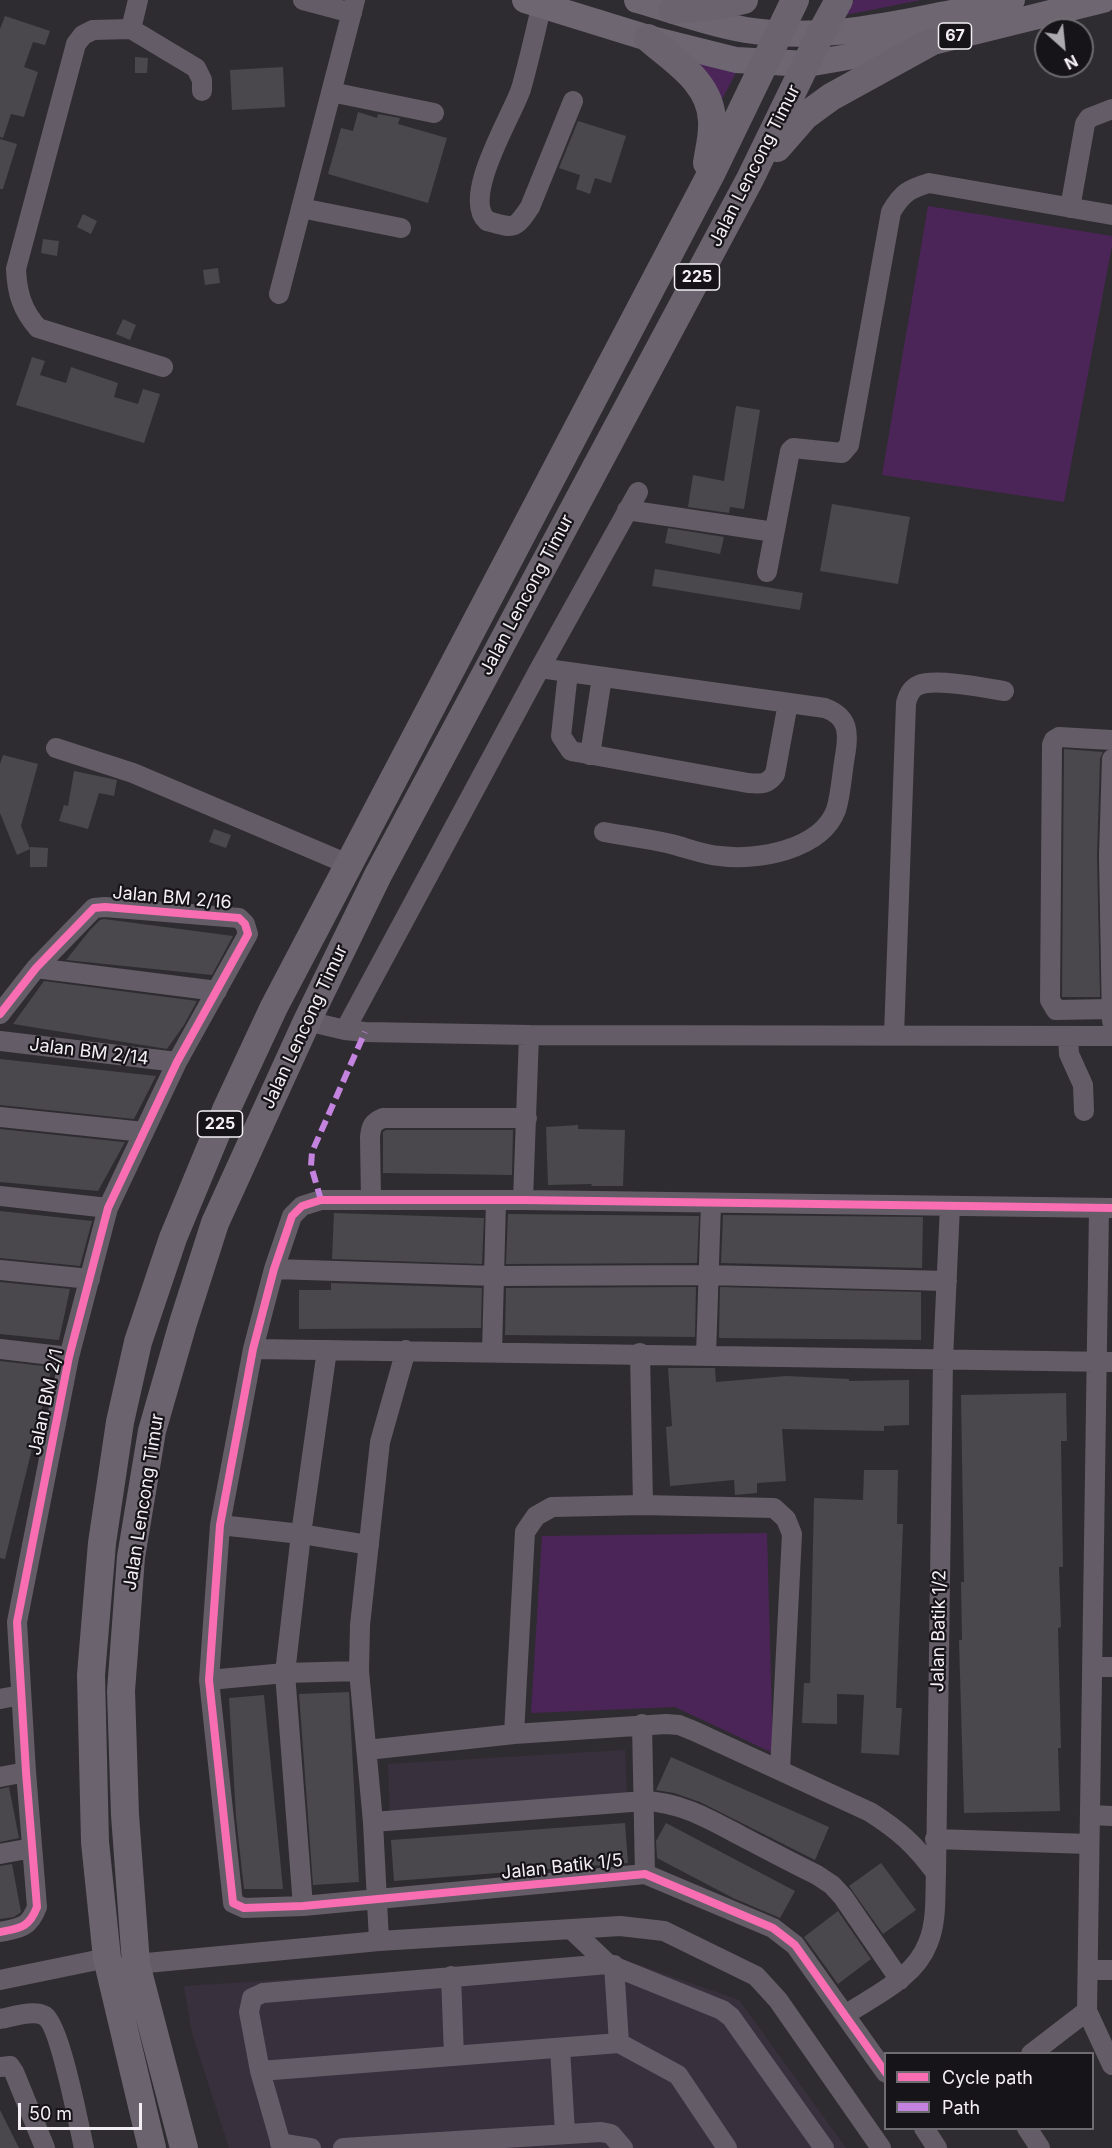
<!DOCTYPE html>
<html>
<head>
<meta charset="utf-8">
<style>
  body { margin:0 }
  #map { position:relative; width:1112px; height:2148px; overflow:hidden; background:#2f2c31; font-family:Inter,sans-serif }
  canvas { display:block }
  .legend { position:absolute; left:884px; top:2052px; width:210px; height:78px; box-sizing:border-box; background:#161418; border:2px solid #6e6c70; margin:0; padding:8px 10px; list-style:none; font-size:18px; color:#f3eff5 }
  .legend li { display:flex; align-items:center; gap:12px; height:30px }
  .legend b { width:30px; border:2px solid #6e6c70 }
  .north { position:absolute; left:1034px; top:18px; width:60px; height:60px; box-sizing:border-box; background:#161418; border:2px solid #6e6c70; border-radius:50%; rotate:153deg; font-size:16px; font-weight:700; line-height:24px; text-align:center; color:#f3eff5 }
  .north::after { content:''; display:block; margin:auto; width:21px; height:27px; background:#aeabb0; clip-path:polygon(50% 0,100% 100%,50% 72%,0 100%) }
  .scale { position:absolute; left:18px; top:2103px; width:124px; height:27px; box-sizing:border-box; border:3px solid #f3eff5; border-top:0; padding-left:8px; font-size:18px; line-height:21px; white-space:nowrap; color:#f3eff5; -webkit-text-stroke:4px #161418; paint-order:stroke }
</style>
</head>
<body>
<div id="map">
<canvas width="1112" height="2148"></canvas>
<ul class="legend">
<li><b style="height:8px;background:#f96db3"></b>Cycle path</li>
<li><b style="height:8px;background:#c483df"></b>Path</li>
</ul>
<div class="north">N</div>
<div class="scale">50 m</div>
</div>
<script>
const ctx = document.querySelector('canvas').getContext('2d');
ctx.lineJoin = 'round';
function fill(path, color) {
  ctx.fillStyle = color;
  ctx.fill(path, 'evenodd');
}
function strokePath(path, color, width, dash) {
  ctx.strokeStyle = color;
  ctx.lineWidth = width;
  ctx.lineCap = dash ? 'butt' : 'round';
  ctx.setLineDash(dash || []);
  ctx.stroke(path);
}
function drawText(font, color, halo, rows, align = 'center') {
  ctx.font = font + ' Inter,sans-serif';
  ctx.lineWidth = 4.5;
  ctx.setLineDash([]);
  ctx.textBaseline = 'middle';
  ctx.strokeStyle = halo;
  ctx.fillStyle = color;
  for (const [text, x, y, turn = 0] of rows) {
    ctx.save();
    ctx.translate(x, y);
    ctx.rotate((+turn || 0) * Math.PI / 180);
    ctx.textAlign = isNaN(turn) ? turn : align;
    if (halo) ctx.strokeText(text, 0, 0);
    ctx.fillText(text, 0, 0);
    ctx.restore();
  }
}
fill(new Path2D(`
  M625,1750L627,1799L390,1814L388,1764Z
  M619,1958L739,2000L846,2148H229L192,2033L184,1986Z`), '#39303d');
fill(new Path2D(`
  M854,0H921L846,15Z
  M695,61L737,71L717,109Z
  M928,206L1112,236V245L1064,502L882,475Z
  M767,1533L773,1753L675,1707L531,1713L542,1536Z`), '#4b2558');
fill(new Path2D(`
  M5,16L50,31L45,45L33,42L24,67L38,72L24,117L11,114L3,138L0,137V29Z
  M135,57L148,58L147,73H135Z
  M283,67L285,107L232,110L230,70Z
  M358,112L377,118L378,114L400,118L398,124L447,138L428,203L328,174L341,128L353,131Z
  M578,121L626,136L611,183L595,178L590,194L576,189L580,175L559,168Z
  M0,139L17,144L3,189H0Z
  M83,214L97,221L91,234L77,227Z
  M43,239L59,241L57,256L41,253Z
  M218,268L220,283L205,285L203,270Z
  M123,319L136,325L130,340L116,334Z
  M32,357L45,361L40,375L66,383L71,367L118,383L114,397L138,404L143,389L160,394L144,443L16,405Z
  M736,406L760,410L744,509L730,507L729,513L688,507L693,475L724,481Z
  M832,504L910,517L898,584L820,571Z
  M668,528L724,537L720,554L665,543Z
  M655,569L803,593L800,610L652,586Z
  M1064,749L1103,752L1100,759L1097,856L1100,997H1062Z
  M3,755L38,764L21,826L30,849V847L48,848L47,867H30V849L17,855L0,813V764Z
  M74,771L117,780L114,796L99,793L88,829L59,821L64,805L68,806Z
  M214,829L231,835L226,848L209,842Z
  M104,919L233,936L212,975L66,960L90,930L100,920Z
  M44,981L197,1001L184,1025L167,1049L13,1024Z
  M0,1059L156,1076L134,1119L0,1105Z
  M578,1125V1129L625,1130L623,1186H591L592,1184L548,1185L546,1127Z
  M0,1129L123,1142H125L98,1191L0,1182Z
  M386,1130H513L512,1175L383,1173V1132Z
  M0,1211L92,1221L80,1266L0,1258Z
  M334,1213L484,1218L482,1264L332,1259Z
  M508,1214L699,1216L697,1263L506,1264Z
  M723,1215L923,1217L922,1268L721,1263Z
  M0,1282L70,1289L59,1340L0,1334Z
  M331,1283L482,1288L481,1328L299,1329V1290H331Z
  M696,1287L695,1337L505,1335L506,1288Z
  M720,1287L921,1292V1340L720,1338L719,1337Z
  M0,1361L52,1367L5,1559L0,1558Z
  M668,1368H715L716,1382L786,1376L849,1379V1381L909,1380V1425L884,1426V1431L782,1429L786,1481L757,1483V1493L735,1495L734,1480L670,1486L666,1427L672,1426Z
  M1066,1393L1067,1441H1061L1063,1567H1059L1061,1627L1058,1628L1061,1748H1058L1060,1811L964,1813L959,1640H962L961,1582H964L961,1395Z
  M864,1470H898L897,1524H903L896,1708H902L899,1755L861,1753L864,1695L837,1694V1724L802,1723L804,1683H810L814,1498L863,1500Z
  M349,1692L359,1882L313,1885L299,1694Z
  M264,1695L283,1889H244L236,1817L229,1698Z
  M671,1757L829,1827L815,1860L700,1802L674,1793L656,1790Z
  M9,1787L19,1838L0,1842V1789Z
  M625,1823L628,1863L394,1881L391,1840Z
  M666,1823L795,1891L780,1918L733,1898L657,1858L656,1841Z
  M881,1863L916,1910L883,1934L849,1886Z
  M12,1864L21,1912L14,1917L0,1919V1866Z
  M838,1911L871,1959L838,1984L804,1937Z
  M0,2110L19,2148H0Z`), '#4a484c');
strokePath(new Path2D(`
  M303,0L352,13
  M542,4C535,33 529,61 521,89C512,116 461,197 487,221C514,228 514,231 530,207L573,101
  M131,29L138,0
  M331,92L434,113
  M301,208L401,228
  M1070,208L1085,124L1089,118L1112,109
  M279,294L355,0
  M163,367L38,328C22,310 17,293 16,269L76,44L83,35L93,30L131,29L196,68L202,80V91
  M627,510L774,532
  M767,572L790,451L793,448L842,453L849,445L891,212C902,193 909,189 929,183L1112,215
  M540,668L825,708C849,717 849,733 845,756C842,772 841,795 836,810C821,850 757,861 720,856C704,855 687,848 671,844C649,839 626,836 604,832
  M568,672L561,736L571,751L748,783C761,784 767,785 775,774L788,703
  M1112,740L1059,737L1054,740L1052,745L1050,1000L1056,1010L1112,1009
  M56,748L133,773L350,865
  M590,755L602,677
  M36,968L217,991
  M0,1014L36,968L94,908L105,907L239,918L245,924L248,934L177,1062L108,1208L69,1357L17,1622L26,1772L37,1907C29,1928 20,1928 0,1932
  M307,1021L345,1030L365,1032L529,1035L1112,1036
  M1112,1021L1109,856L1112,759
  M345,1030L540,668L638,492
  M894,1035L906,703C908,695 911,688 919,685C935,678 986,688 1004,691
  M1068,1037L1069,1054L1083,1085L1084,1111
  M0,1041L177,1062
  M0,1117L144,1132
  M0,1196L108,1208
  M371,1200L370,1137C371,1126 373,1122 383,1118H527
  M523,1200L529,1035
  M1099,1208L1087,2011L1112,2065
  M274,1269L495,1276L707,1275L947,1281
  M0,1270L90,1279
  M0,1349L69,1357
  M253,1349L1112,1362
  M492,1352L496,1201
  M640,1353L643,1505
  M706,1355L711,1203
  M220,1525L301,1534L369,1545
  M1092,1667H1112
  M209,1680L285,1673L359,1671
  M0,1699L21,1695
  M642,1724L645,1874
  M514,1734L525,1532L536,1516L552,1507L643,1505L774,1508L786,1519L792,1534L780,1770
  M367,1750L514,1734L666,1724L679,1725L694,1731L870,1812C900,1831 915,1845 936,1873
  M0,1777L26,1772
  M1090,1815L1112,1816
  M373,1822L644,1801C681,1802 711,1820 743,1837C768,1850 792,1863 817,1875L832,1885L843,1897L900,1980
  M935,1839L1089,1844
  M0,1854L32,1848
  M303,1906L285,1673L301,1534L327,1350
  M572,1930L608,1964
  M379,1941L373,1822L359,1671L360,1625L380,1442L406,1350
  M136,1964L379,1941L620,1926L664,1931L756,1976L778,2000L881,2148
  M614,1965L619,2043
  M1088,1970H1112
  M451,1976L454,2056
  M0,1980L107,1958
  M845,2015C875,1995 915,1978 928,1943C937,1922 935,1895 936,1873L943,1359L950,1206
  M0,2019C12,2017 34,2009 45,2016C60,2026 79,2126 84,2148
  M560,2048L565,2133
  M1031,2054L1087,2011
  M0,2067L10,2066L14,2072L45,2148
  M260,2071L619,2043L678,2075L727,2148
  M886,2073L795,1945L773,1928L645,1874L303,1906L244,1908L233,1903L209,1680L220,1525L253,1349L274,1269L292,1216L302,1206L321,1200H523L1112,1208
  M924,2128L937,2148
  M1027,2128L1040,2148
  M280,2143L311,2148
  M282,2148L260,2071L249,2012L252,1998L263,1993L608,1964L722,2010L731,2017L824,2148
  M343,2148L601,2132L611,2134L623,2148`), '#645d67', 20);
strokePath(new Path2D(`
  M525,0L648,38L736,60L807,64L929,43L1103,0
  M637,0C673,10 709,24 746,30C810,40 873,29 936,16C961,11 987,7 1012,0`), '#6e6772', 26);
strokePath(new Path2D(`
  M673,10L723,5L744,0
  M648,38C674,61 711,82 712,121C713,135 709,149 707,163
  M777,148L805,116L831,97L929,43
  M152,2148L107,1958L95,1842L91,1675L102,1543L120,1422L138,1342L173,1238L226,1110L274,1007L712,172L795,0
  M184,2148L136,1964L125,1815L121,1691L131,1557L152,1431L183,1323L215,1223L307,1021L378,875L750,179L820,35L839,0`), '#6b636e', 28);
strokePath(new Path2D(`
  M321,1200L311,1166L312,1152L365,1032`), '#c483df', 6, [12, 6]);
strokePath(new Path2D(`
  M0,1014L36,968L94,908L105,907L239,918L245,924L248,934L177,1062L108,1208L69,1357L17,1622L26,1772L37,1907C29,1928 20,1928 0,1932
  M886,2073L795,1945L773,1928L645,1874L303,1906L244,1908L233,1903L209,1680L220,1525L253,1349L274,1269L292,1216L302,1206L321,1200H523L1112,1208`), '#f96db3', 8);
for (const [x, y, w] of [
  [955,36,33],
  [697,277,45],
  [220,1124,45]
]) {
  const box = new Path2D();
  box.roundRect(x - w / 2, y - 13, w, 26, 4.5);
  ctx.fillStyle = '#161418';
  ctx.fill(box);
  strokePath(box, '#f3eff5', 1.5);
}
drawText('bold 16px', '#f3eff5', null, [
  ["67",955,36],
  ["225",697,277],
  ["225",220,1124]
]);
drawText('18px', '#f3eff5', '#161418', [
  ["Jalan Lencong Timur",755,166,-63],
  ["Jalan Lencong Timur",527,595,-62],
  ["Jalan BM 2/16",172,898,5],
  ["Jalan Lencong Timur",305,1027,-65],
  ["Jalan BM 2/14",89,1052,7],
  ["Jalan BM 2/1",46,1402,-78],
  ["Jalan Lencong Timur",144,1502,-81],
  ["Jalan Batik 1/2",939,1631,-89],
  ["Jalan Batik 1/5",562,1867,-6]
]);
</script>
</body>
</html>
